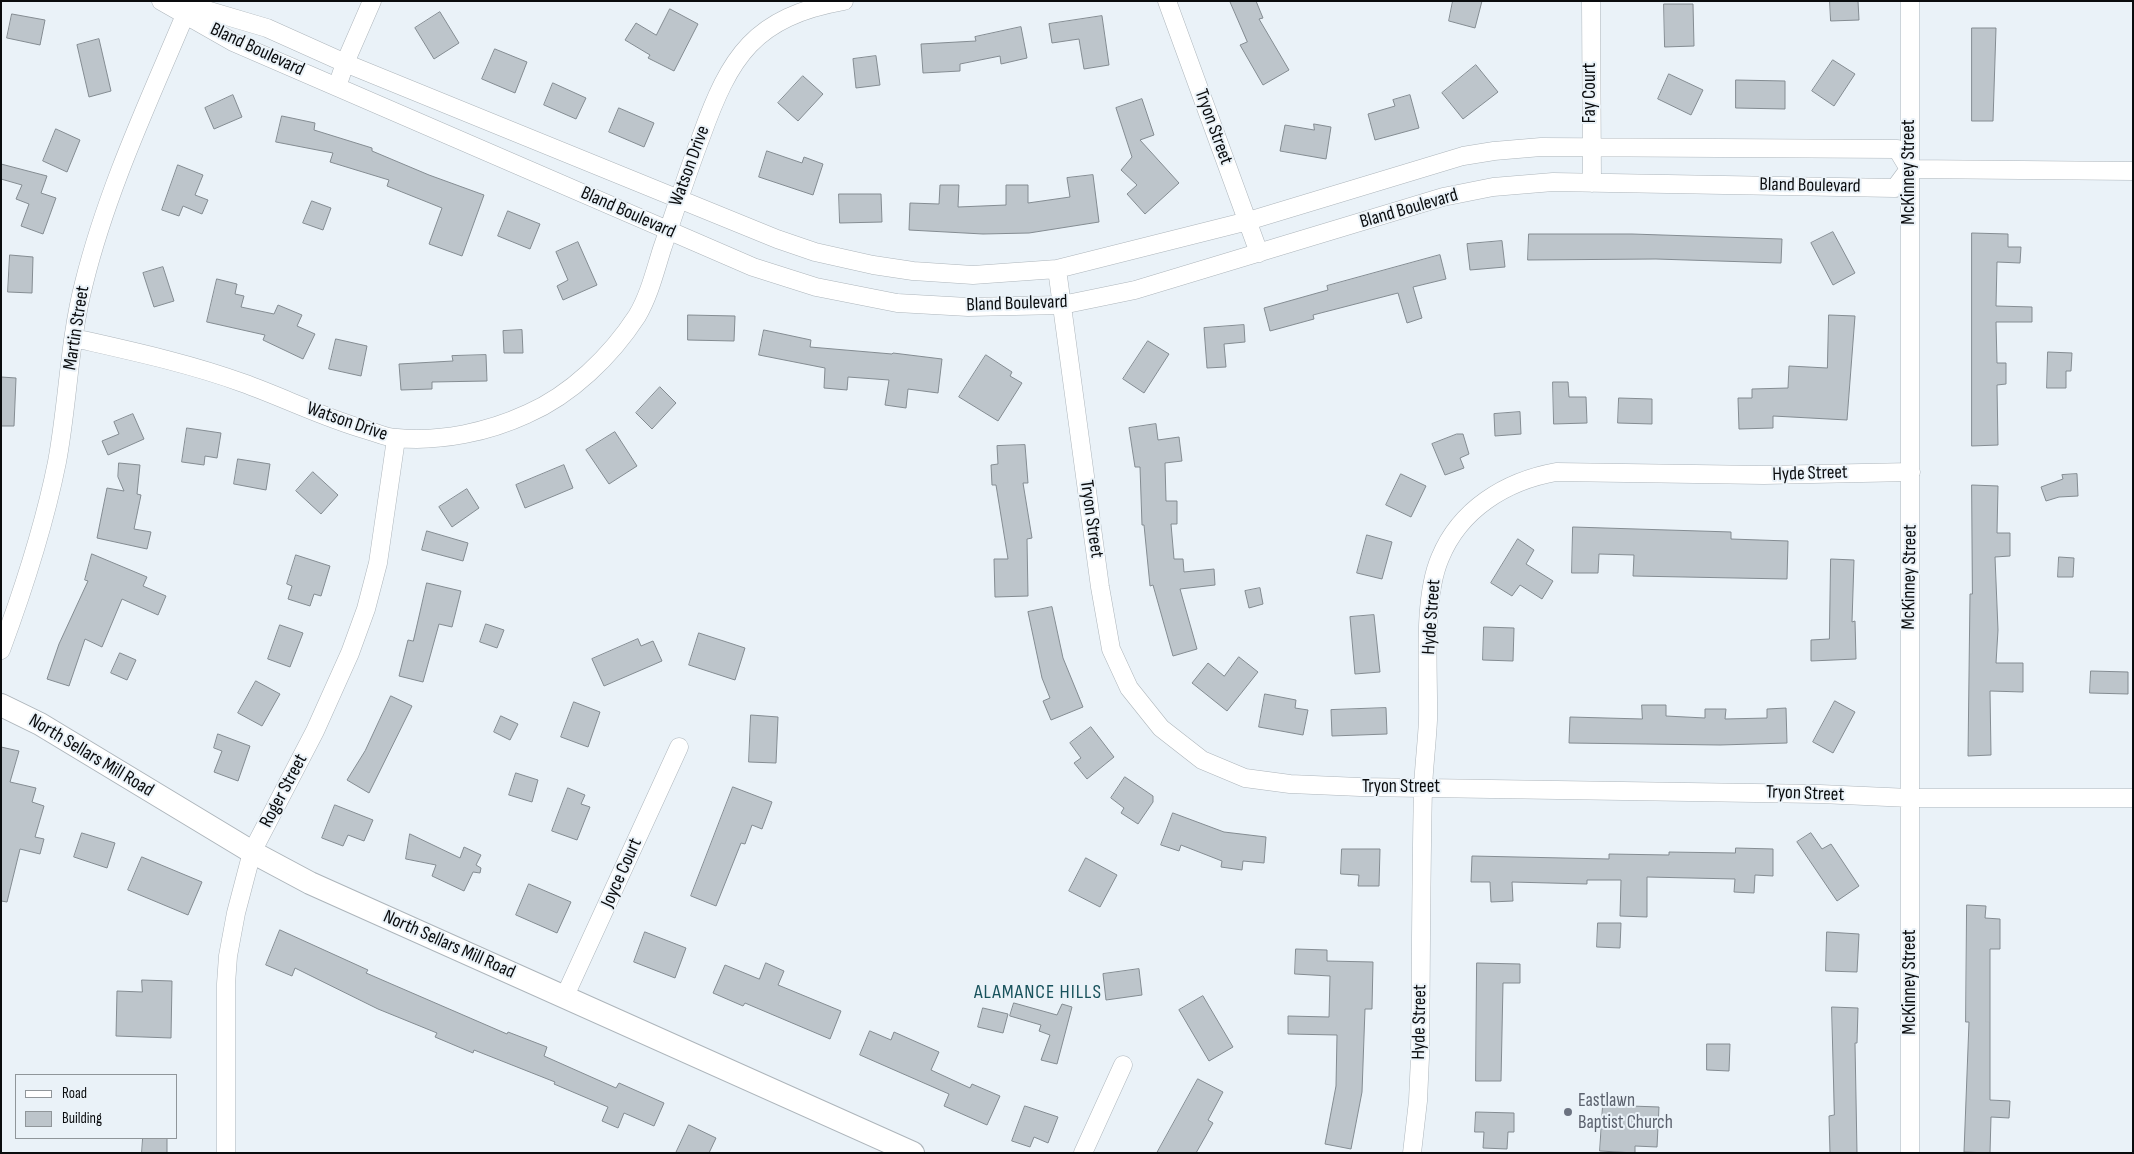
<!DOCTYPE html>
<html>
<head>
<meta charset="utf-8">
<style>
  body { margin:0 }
  #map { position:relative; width:2134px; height:1154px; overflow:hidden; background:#eaf2f8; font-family:"Sofia Sans Condensed",sans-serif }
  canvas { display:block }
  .frame { position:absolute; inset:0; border:2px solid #0a0c0e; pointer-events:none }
  .legend { position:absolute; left:15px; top:1074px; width:162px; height:65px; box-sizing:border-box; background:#eaf2f8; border:1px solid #90969a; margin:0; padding:6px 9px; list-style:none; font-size:15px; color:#0a0c0e }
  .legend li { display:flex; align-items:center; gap:10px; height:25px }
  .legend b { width:25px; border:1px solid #90969a }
</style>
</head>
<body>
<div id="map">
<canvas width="2134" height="1154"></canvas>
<div class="frame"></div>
<ul class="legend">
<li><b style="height:6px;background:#fff"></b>Road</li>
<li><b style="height:14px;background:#bdc5cb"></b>Building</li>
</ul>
</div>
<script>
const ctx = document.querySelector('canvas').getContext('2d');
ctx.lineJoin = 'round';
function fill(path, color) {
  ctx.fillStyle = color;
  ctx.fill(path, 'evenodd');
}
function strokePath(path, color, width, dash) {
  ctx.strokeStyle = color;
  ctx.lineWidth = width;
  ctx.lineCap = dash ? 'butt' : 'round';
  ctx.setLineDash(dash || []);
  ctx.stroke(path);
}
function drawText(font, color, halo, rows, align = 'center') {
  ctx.font = font + ' "Sofia Sans Condensed",sans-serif';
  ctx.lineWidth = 4;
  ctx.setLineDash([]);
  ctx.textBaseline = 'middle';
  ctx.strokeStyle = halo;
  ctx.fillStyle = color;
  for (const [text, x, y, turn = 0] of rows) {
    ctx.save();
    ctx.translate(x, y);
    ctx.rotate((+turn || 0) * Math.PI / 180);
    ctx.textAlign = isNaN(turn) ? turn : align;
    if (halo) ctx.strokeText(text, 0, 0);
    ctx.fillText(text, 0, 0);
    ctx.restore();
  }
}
const building = new Path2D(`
  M1230,1H1256L1263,18L1259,19L1289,70L1263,85L1240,45L1247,42Z
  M1453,1H1482L1475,28L1449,21Z
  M1830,1H1858L1859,20L1831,21Z
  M1664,4H1693L1694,46L1665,47Z
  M670,9L698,24L674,71L648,58L650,55L625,40L636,23L656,35Z
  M440,12L459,43L434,59L415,28Z
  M12,14L45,20L40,45L7,38Z
  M1102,16L1109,65L1084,69L1079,39L1052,43L1049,24Z
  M1021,27L1027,58L1001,64L1000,56L960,64V71L923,73L921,44L976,41L975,37Z
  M1972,28H1996L1993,121H1972Z
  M99,39L111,91L89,97L77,45Z
  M495,49L527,62L515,93L482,79Z
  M876,56L880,85L856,88L853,59Z
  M1833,60L1855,74L1834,106L1812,91Z
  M1476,65L1498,92L1463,119L1442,93Z
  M1669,74L1703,90L1691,115L1658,99Z
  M803,76L823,94L798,121L778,103Z
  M1736,80L1785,81V109L1736,108Z
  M553,83L586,98L576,119L544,105Z
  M233,95L242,117L214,129L205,108Z
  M1410,95L1419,128L1375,140L1368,114L1395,106L1393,100Z
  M1142,99L1154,135L1140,140L1179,183L1145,214L1127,194L1137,185L1121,170L1132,157L1116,108Z
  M619,108L654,123L644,147L609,132Z
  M282,116L315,123L314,130L372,148V151L429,175L484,195L462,256L429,244L442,208L387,186L389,180L330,162L333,153L276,142Z
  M1314,124L1331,127L1326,159L1280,151L1285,125L1314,130Z
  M56,129L80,140L67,172L43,161Z
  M767,151L802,163L804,157L823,164L813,195L759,177Z
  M1,164L47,176L41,193L56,198L43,234L21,226L29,204L16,199L22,185L1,179Z
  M178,165L203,175L195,195L208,200L202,214L183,206L179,216L162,210Z
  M1093,175L1099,222L1029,233L983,234L909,230L910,203L939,204L940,185H959L958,207L1006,205V185H1028V203L1070,197L1067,178Z
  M839,194H881L882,222L840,223Z
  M312,201L331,208L323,230L303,223Z
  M508,211L540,224L530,249L498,236Z
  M1833,232L1855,273L1833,285L1811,243Z
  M1972,233L2008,234V247H2021L2020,263L1997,262L1996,306L2032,307V322H1996L1997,363H2006V384L1997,385L1998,445L1972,446Z
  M1529,234H1632L1782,239L1781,263L1656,259L1528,260Z
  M1502,241L1505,267L1470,270L1467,244Z
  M578,242L597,285L563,300L557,286L568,280L556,252Z
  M10,255L33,257L32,293L8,292Z
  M1440,255L1446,279L1413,287L1422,318L1407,323L1398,293L1313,315L1314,319L1270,331L1264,308L1328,290L1327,286Z
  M163,267L174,301L154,307L143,273Z
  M217,279L237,284L235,294L244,296L241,307L274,314L278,305L302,315L297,326L315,334L303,359L263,340L265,335L207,322Z
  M688,315L735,316L734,341L688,340Z
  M1829,315L1855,316L1847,420L1773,416V428L1739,429L1738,398H1752V389L1788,388L1789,366L1827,368Z
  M1244,325L1245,342L1224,344L1226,367L1207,368L1204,328Z
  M522,330L523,353H504L503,331Z
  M764,330L811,340L810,347L892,354L893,353L942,359L938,393L908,389L906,408L885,405L889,380L848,377L847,390L824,388L825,368L759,355Z
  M336,339L367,346L361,376L329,369Z
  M1148,341L1169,354L1144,393L1123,379Z
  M2048,352L2072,353L2071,371H2066V388H2047Z
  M486,355L487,381L432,382V389L401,390L399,364L453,361L452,356Z
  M986,355L1012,372L1010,376L1022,383L998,421L959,397Z
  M1,377L16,378L14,426H1Z
  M1553,382H1568L1569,397H1586L1587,423L1554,424Z
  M660,387L676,403L652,429L636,413Z
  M1619,398L1652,399V424L1618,423Z
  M1520,412L1521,434L1495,436L1494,414Z
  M133,414L144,439L108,455L102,441L119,434L114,422Z
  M1156,424L1158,440L1179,437L1182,461L1165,463L1166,501H1177V524H1171L1174,559H1183L1184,572L1214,569L1215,585L1180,589L1197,649L1173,656L1153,585L1150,586L1144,525H1142L1140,467H1135L1129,428Z
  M187,428L221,433L217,458L205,456L204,465L182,462Z
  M615,432L637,466L609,484L586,450Z
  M1457,434H1463L1469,454L1460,458L1464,468L1445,475L1432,444Z
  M1025,445L1028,483H1023L1032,538L1027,539L1028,596L995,597L994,559H1008L996,485H992L991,465L998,464L997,446Z
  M238,459L270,464L266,490L234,484Z
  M119,463L140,465L137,494L141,495L134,529L151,532L147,549L97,538L107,488L124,491L118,477Z
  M564,465L573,488L525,508L516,485Z
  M313,472L338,495L321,514L296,491Z
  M1401,474L1426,486L1411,517L1386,505Z
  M2077,474L2078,496L2059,497L2046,501L2041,487L2063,479L2062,475Z
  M1972,485L1998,486L1997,533H2010V556L1995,557L1998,630L1996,663H2023V692L1990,691L1991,755L1968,756L1970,594H1972Z
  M467,489L479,508L452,527L439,507Z
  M1573,527L1731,532V539L1788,541L1787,579L1633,576L1634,555L1599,554L1598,573H1572Z
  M427,531L468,543L463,561L422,550Z
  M1367,535L1392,542L1382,579L1357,573Z
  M1518,539L1534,550L1526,564L1553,581L1542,599L1520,585L1512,596L1491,583Z
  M92,554L147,577L143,586L166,596L158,615L122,599L102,647L85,639L69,686L47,679L59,644L88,581L85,580Z
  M296,555L330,566L321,596L314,594L310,606L288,599L292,586L287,584Z
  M2059,557L2074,558L2073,577H2058Z
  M1831,559L1854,560L1852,622L1855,621L1856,659L1811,661V640L1829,639Z
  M427,583L461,591L452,627L439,624L423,682L399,676L408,640L413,641Z
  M1260,588L1263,604L1249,608L1245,591Z
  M1052,607L1063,658L1083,707L1051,720L1043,701L1050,698L1042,678L1028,612Z
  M1374,615L1380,672L1355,674L1350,617Z
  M486,624L504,630L497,648L480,642Z
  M280,625L303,633L290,667L268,659Z
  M1484,627L1514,628L1513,661L1483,660Z
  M699,633L745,648L735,680L689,665Z
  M638,639L641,646L653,641L662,661L604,686L592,659Z
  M120,653L136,660L127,680L111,673Z
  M1239,657L1258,672L1227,711L1192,683L1208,663L1224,676Z
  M2091,671L2128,672V694L2090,693Z
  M256,681L280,694L262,726L238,713Z
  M1265,694L1296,700L1295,708L1308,710L1303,735L1259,727Z
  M391,696L412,706L369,793L347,780L365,751Z
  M1835,701L1855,712L1833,753L1813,742Z
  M574,702L600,712L588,747L561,737Z
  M1642,705H1666V716L1705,718V709H1726L1725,719L1767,718V709L1786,708L1787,743L1720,745L1569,743L1570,717L1642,719Z
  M1386,708L1387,734L1332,736L1331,710Z
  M751,715L778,717L776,763L749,762Z
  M501,716L518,724L510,740L494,732Z
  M1091,727L1114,757L1087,779L1074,763L1081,758L1070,743Z
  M218,734L250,746L238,781L214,772L222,751L214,748Z
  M1,747L19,751L10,782L36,788L32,802L44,806L35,837L44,839L40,854L20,849L7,902L1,901Z
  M516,773L538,780L532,802L509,795Z
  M1125,777L1153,796V802L1138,824L1121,813L1124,808L1111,798Z
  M733,787L772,802L762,829L752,825L745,844L741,843L716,906L691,896Z
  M568,788L585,795L581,804L590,807L577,840L552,831Z
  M335,805L373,820L364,841L348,835L343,846L322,838Z
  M1173,813L1224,832L1266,837L1264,863L1243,861L1242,870L1221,867L1222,861L1181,845L1179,851L1161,845Z
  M82,833L115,843L107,868L74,857Z
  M1811,833L1822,849L1831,844L1859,886L1837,901L1797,842Z
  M410,834L460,858L464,847L481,855L476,865L481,868L480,873L473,872L464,891L432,876L436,865L406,859Z
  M1736,848L1773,849V876L1755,875L1754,893L1734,892L1735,879L1647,877V917L1620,916L1621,880H1587V884L1512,882L1513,901L1491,902L1490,882H1471L1472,856L1609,859V854L1669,855V852L1735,853Z
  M1342,849H1380L1379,886H1358L1359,875L1341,874Z
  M142,857L202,882L188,915L128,890Z
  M1086,858L1117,875L1100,907L1069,891Z
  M529,884L571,902L557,933L516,915Z
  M1967,905L1986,906L1985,918L2000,919V949H1990V1100L2010,1101L2009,1118L1991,1117L1990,1153L1964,1152L1969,1022H1966Z
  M1598,923H1621L1620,948L1597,947Z
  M280,930L368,970L366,973L507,1034L508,1032L547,1047L544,1056L616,1088L619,1083L664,1103L654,1126L624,1113L618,1128L602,1121L608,1107L554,1084L555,1082L474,1050L473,1053L435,1037L437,1033L378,1009L295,968L292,976L266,965Z
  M645,932L686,948L675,978L634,962Z
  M1827,932L1859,934L1857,972L1826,971Z
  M1296,949L1327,950V961L1373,962L1372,1009H1365L1362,1092L1351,1149L1325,1144L1336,1086L1337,1035L1288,1034V1016L1329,1017L1330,976L1295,974Z
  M766,963L784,971L778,985L841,1011L830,1039L745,1003L743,1006L713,993L725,965L759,979Z
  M1477,963L1520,964V983H1503L1501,1081H1476Z
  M1139,969L1142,995L1106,1000L1103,974Z
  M142,980L172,981L171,1038L116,1036L117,991L142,992Z
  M1203,996L1233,1047L1209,1061L1179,1010Z
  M1014,1003L1057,1015L1062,1004L1072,1007L1057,1064L1041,1060L1050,1035L1039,1031L1041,1025L1010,1016Z
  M1832,1007L1858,1008L1857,1043H1855L1857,1153H1830L1829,1116L1834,1115Z
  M983,1008L1008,1014L1003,1033L978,1027Z
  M870,1031L891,1040L894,1032L939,1052L931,1070L970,1088L972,1084L1000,1096L987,1125L944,1106L949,1094L860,1055Z
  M1707,1044H1730L1729,1071L1707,1070Z
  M1198,1079L1223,1092L1208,1120L1213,1123L1196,1153H1157Z
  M1603,1105L1659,1107L1657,1147L1635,1146V1153L1600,1151Z
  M1025,1106L1058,1117L1048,1143L1034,1137L1030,1147L1012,1141Z
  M1476,1112L1514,1113V1132H1508L1507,1149L1483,1148L1484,1132H1475Z
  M689,1125L716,1138L709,1153H676Z
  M143,1138H167V1153H142Z`);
fill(building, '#bdc5cb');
strokePath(building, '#848c92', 1);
const minor = new Path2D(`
  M161,1L233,42L753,267L816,287L897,303L968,307L1062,305L1135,290L1443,197L1493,187L1553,182L1895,188L1909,169
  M176,1L267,28L345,63L777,239L815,252L873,265L913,271L973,275L1057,269L1248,221L1463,156L1494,151L1541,147L1897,149L1909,169
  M1167,1L1259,253
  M1910,1V1153
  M1591,2L1592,183
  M337,87L345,63L372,1
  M1909,169L2133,171
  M1057,269L1100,587L1111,649L1129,688L1161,728L1202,760L1245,778L1290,784L1360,787L1820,794L1910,798H2133
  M74,338C131,351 188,363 243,383C285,398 324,418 367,430C377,433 387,438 397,438C441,442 488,432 527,414C571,395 611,356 637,316C649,296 655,271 662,249C675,211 687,174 701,137C730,56 754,17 844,1
  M1,650C24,588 44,527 57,462C68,403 69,341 84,283C107,190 148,103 185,15
  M564,998L679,747
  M226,1153V984L228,956L236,913L252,852L315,731L350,653L366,609L378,563L396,439
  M1083,1153L1123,1065
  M1412,1153L1418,1101L1420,1057C1421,967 1421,877 1423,788C1424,765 1427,742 1428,720C1429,673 1422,600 1440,558C1460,509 1506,481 1556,472L1764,475L1911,472`);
const tertiary = new Path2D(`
  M1,705L40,724L252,852L310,883L913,1153`);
strokePath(minor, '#adb5bb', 19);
strokePath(tertiary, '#adb5bb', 24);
strokePath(minor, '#fff', 18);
strokePath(tertiary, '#fff', 22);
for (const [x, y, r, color] of [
  [1568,1112,5,"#6b7280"]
]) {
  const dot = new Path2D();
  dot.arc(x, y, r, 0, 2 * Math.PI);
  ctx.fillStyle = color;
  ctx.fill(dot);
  strokePath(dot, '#eaf2f8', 2);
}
drawText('19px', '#0a0c0e', '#eaf2f8', [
  ["Bland Boulevard",257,50,25],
  ["Fay Court",1590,93,-90],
  ["Tryon Street",1213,127,70],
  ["Watson Drive",690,166,-70],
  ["McKinney Street",1909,172,-90],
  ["Bland Boulevard",1810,186,1],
  ["Bland Boulevard",1409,209,-16],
  ["Bland Boulevard",628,213,24],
  ["Bland Boulevard",1017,304,-2],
  ["Martin Street",77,328,-81],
  ["Watson Drive",347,422,19],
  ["Hyde Street",1810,474,-2],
  ["Tryon Street",1091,519,82],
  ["McKinney Street",1910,577,-89],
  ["Hyde Street",1432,617,-86],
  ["North Sellars Mill Road",91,756,31],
  ["Tryon Street",1401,787],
  ["Roger Street",284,791,-62],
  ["Tryon Street",1805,794,2],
  ["Joyce Court",622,873,-66],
  ["North Sellars Mill Road",449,945,24],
  ["McKinney Street",1910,982,-90],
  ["Hyde Street",1420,1022,-89]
]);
drawText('19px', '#5b616d', '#eaf2f8', [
  ["Eastlawn",1578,1101],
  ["Baptist Church",1578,1123]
], 'left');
ctx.letterSpacing = '1px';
drawText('20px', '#18525c', '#eaf2f8', [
  ["ALAMANCE HILLS",1038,993]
]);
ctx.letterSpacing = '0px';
</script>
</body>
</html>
